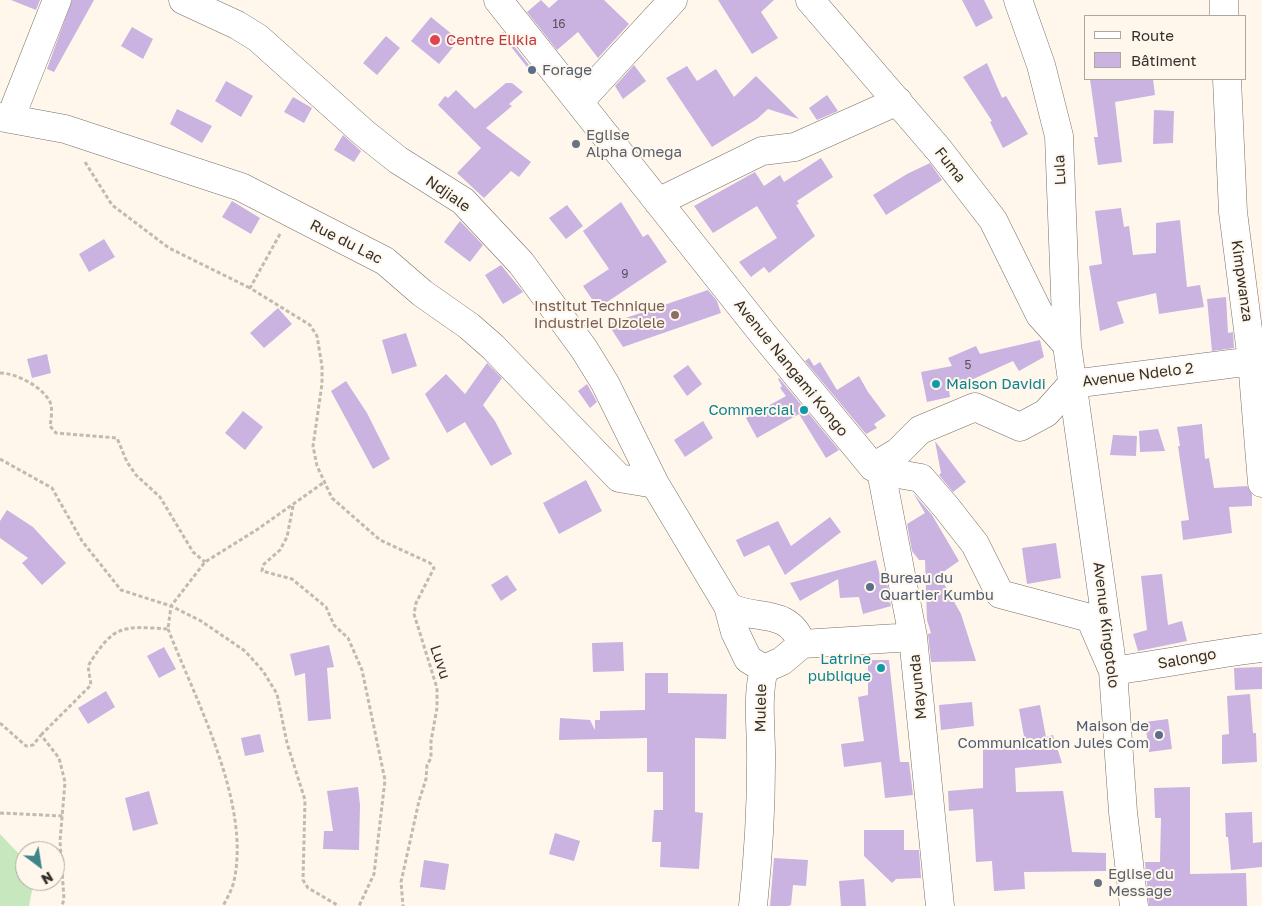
<!DOCTYPE html>
<html>
<head>
<meta charset="utf-8">
<style>
  body { margin:0 }
  #map { position:relative; width:1262px; height:906px; overflow:hidden; background:#fff7ec; font-family:"Golos Text",sans-serif }
  canvas { display:block }
  .legend { position:absolute; left:1084px; top:15px; width:162px; height:65px; box-sizing:border-box; background:#fff7ec; border:1px solid #ada79f; margin:0; padding:6px 9px; list-style:none; font-size:15px; color:#33302c }
  .legend li { display:flex; align-items:center; gap:10px; height:25px }
  .legend b { width:25px; border:1px solid #ada79f }
  .north { position:absolute; left:15px; top:841px; width:50px; height:50px; box-sizing:border-box; background:#fff7ec; border:1px solid #ada79f; border-radius:50%; rotate:149deg; font-size:14px; font-weight:700; line-height:20px; text-align:center; color:#33302c }
  .north::after { content:''; display:block; margin:auto; width:18px; height:22px; background:#3d858a; clip-path:polygon(50% 0,100% 100%,50% 72%,0 100%) }
</style>
</head>
<body>
<div id="map">
<canvas width="1262" height="906"></canvas>
<ul class="legend">
<li><b style="height:6px;background:#fff"></b>Route</li>
<li><b style="height:14px;background:#cab2e1"></b>Bâtiment</li>
</ul>
<div class="north">N</div>
</div>
<script>
const ctx = document.querySelector('canvas').getContext('2d');
ctx.lineJoin = 'round';
function fill(path, color) {
  ctx.fillStyle = color;
  ctx.fill(path, 'evenodd');
}
function strokePath(path, color, width, dash) {
  ctx.strokeStyle = color;
  ctx.lineWidth = width;
  ctx.lineCap = dash ? 'butt' : 'round';
  ctx.setLineDash(dash || []);
  ctx.stroke(path);
}
function drawText(font, color, halo, rows, align = 'center') {
  ctx.font = font + ' "Golos Text",sans-serif';
  ctx.lineWidth = 4;
  ctx.setLineDash([]);
  ctx.textBaseline = 'middle';
  ctx.strokeStyle = halo;
  ctx.fillStyle = color;
  for (const [text, x, y, turn = 0] of rows) {
    ctx.save();
    ctx.translate(x, y);
    ctx.rotate((+turn || 0) * Math.PI / 180);
    ctx.textAlign = isNaN(turn) ? turn : align;
    if (halo) ctx.strokeText(text, 0, 0);
    ctx.fillText(text, 0, 0);
    ctx.restore();
  }
}
fill(new Path2D(`
  M0,834L25,860V881H34L29,906H0Z`), '#c7e8bf');
fill(new Path2D(`
  M11,0H40L36,10Z
  M72,0H94L54,72L47,69Z
  M541,0L549,8L558,0H604L629,24L598,58L578,32L557,50L527,12Z
  M718,0H774L761,12L778,38L752,54Z
  M962,0H984L993,18L976,27Z
  M431,17L459,40L439,64L411,41Z
  M132,27L153,39L143,59L121,46Z
  M503,32L533,70L531,72L501,34Z
  M386,36L400,48L377,75L363,63Z
  M987,63L1002,98L1006,96L1028,134L1003,148L990,122L992,121L963,77Z
  M634,65L646,81L623,99L615,86Z
  M687,66L697,81L716,69L734,97L756,76L799,119L768,109L757,119L712,147L666,78Z
  M1090,79H1153L1155,95L1115,102L1122,162L1098,165L1094,137H1098Z
  M226,81L253,96L241,117L215,101Z
  M506,83H512L523,92L509,104L512,106L486,128L531,162L519,177L511,171L484,198L457,173L481,148L438,105L445,96L448,98L456,90L475,109Z
  M827,95L838,111L817,120L809,108Z
  M293,97L312,108L304,123L284,112Z
  M177,109L212,126L202,143L170,124Z
  M1154,110L1174,111L1173,143L1153,144Z
  M343,135L361,151L354,162L334,150Z
  M821,158L833,177L797,201L799,204L796,205L815,236L769,273L764,267L751,277L739,262L777,238L757,206L713,233L694,206L755,172L764,186L780,175L784,182Z
  M930,163L942,180L886,215L873,195L907,174Z
  M232,201L260,218L251,234L222,217Z
  M621,202L643,237L648,234L667,262L598,308L583,286L609,269L583,231Z
  M567,205L583,226L566,239L549,218Z
  M1121,208L1124,227L1129,226L1133,255L1156,253V223L1180,220L1187,287L1200,285L1204,307L1159,314L1156,293L1117,302L1124,323L1100,331L1089,266L1102,264L1095,211Z
  M460,221L483,245L470,262L444,242Z
  M104,239L115,257L89,272L79,254Z
  M501,265L523,292L503,304L485,275Z
  M708,290L717,301L721,313L623,347L608,324Z
  M1226,297L1228,333L1233,332L1234,348L1212,351L1207,299Z
  M278,308L292,324L264,348L250,333Z
  M406,333L417,366L392,374L382,340Z
  M1040,340L1044,357L1019,371L1013,361L949,390L950,397L927,402L921,372L952,366L948,358L976,346L980,354Z
  M47,354L51,373L32,378L27,359Z
  M809,358L814,366L820,362L837,390L859,376L868,392L886,416L874,424L877,428L866,434L805,361Z
  M487,363L502,378L483,405L495,421L512,454L491,466L465,422L447,433L425,394L446,374L465,394Z
  M688,365L702,384L687,396L673,376Z
  M779,378L839,450L826,458L799,414L757,438L746,418L786,396L780,388L782,386L778,379Z
  M346,381L367,413L390,459L373,469L331,391Z
  M587,384L597,402L590,408L578,391Z
  M243,411L263,427L245,450L225,433Z
  M703,421L713,438L685,457L674,440Z
  M1202,424L1205,459L1209,458L1214,488L1247,486L1252,494V506L1229,507L1232,533L1183,540L1181,521L1189,520L1178,446H1180L1177,427Z
  M1158,429L1165,451L1140,452L1139,431Z
  M1113,435L1137,436L1136,456L1110,455Z
  M935,441L966,482L953,492L939,475L941,473Z
  M586,480L602,511L559,534L543,503Z
  M913,493L932,515L959,561L939,575L961,614L976,661L931,662L928,634L931,633L927,620L925,560H919L912,551L907,524L925,513Z
  M7,510L33,527L66,563L42,585L22,563L28,558L0,538V521Z
  M830,517L841,532L785,575L769,545L744,557L736,540L778,521L791,546Z
  M1056,543L1061,578L1027,584L1022,548Z
  M876,560L881,579L886,577L891,606L863,614L859,597L840,598L838,579L800,601L790,583Z
  M1162,574L1168,625L1182,621L1187,641L1138,651L1133,634L1147,630L1141,576Z
  M507,575L517,590L501,601L491,585Z
  M623,642L624,671L593,672L592,643Z
  M329,645L334,667L327,668L331,719L308,721L305,673L295,676L290,654Z
  M164,647L176,669L159,678L147,656Z
  M868,660H889L900,762H909L913,795L885,798L881,762L844,767L841,744L864,741L858,697L868,695Z
  M1262,667V689L1235,690L1234,668Z
  M645,673H668V693L727,694L726,739L695,738V812L703,813L699,869L660,867L661,842H652L654,810H663V772H647V738L559,740L560,718L590,720L595,730V720H600V711L645,710Z
  M106,691L115,707L88,724L78,708Z
  M1250,694L1253,733H1256L1257,762L1222,764V735L1229,734L1227,696Z
  M972,702L974,726L941,730L939,705Z
  M1040,705L1046,737L1053,735L1062,763L1015,768L1016,792L1063,791L1072,852L1106,853V871L1024,872L1025,889L994,891L992,861L976,862L973,809L949,811L948,791L983,788V742H1025L1019,709Z
  M1168,719L1172,749L1149,752L1145,722Z
  M260,734L264,752L245,756L241,738Z
  M358,787L360,805L359,850L323,849L324,831H333L327,791Z
  M1190,787V874L1246,873L1247,906H1149L1145,862H1160L1161,818H1155L1154,788Z
  M149,791L158,824L133,831L125,798Z
  M1252,812L1253,843L1262,842V867L1231,870L1228,837H1226L1225,813Z
  M864,830H904V850H919L921,878L896,879L892,883L864,856Z
  M555,833L580,841L574,861L549,854Z
  M774,858L808,860L806,886L793,885L791,905L788,906H770Z
  M424,860L449,864L445,890L420,887Z
  M864,879L866,906H841L839,881Z`), '#cab2e1');
const minor = new Path2D(`
  M183,0L237,25L258,38L364,133L398,160L463,201L521,263L584,349L605,383L655,484L728,606L735,632L748,659L764,669C756,700 762,733 761,765C761,812 758,859 753,906
  M498,0L763,334L873,467L881,471L921,478L946,507L975,544L1000,594L1090,618L1113,671C1163,664 1212,654 1262,648
  M810,0L939,150L993,220L1040,315L1067,345
  M1018,0L1041,65L1059,136L1067,345L1113,671L1123,812L1134,906
  M1224,0V16
  M1227,79L1233,212L1252,361L1262,483
  M579,102L673,0
  M0,117L65,129L241,187L385,261L422,293L469,326L493,347L619,478L655,484
  M10,119L57,0
  M658,202L762,151L795,147L898,101
  M873,467L898,452L920,430L975,407L1020,427L1046,413L1072,384L1262,360
  M881,471L913,637L940,906
  M728,606C754,622 788,606 802,644
  M764,669L782,661L802,644L913,637`);
strokePath(minor, '#766f66', 29);
strokePath(new Path2D(`
  M85,162L112,205L169,248L250,288
  M280,234L250,288L310,325L317,336L322,366V384L313,446L317,466L332,498L380,540L430,563L434,568L416,603L414,614L437,688V708L431,741V758L427,765L426,779L419,801L401,882L403,906
  M0,373C16,373 43,387 50,402C53,409 51,419 50,426L56,433L117,438L127,462L136,475L160,497L193,552L205,562
  M0,459L52,488L82,541L121,590L171,606L201,621L245,651L263,671L277,694L287,743L305,800L303,880L308,888L339,906
  M293,506L287,537L280,550L263,565L262,571L292,579L326,607L334,625L348,638L362,670L385,780L374,874L359,906
  M168,629C196,701 251,803 234,881C232,890 227,898 223,906
  M0,723L26,746L33,745L41,735L59,758L65,782L60,841L64,899L62,906
  M41,735L91,685L88,666C114,624 122,626 168,629L171,606L205,562L258,529L323,483
  M0,813L63,816`), '#c1bab1', 3, [4, 2.5]);
strokePath(minor, '#fff', 28);
for (const [x, y, r, color] of [
  [435,40,6,"#e0444e"],
  [532,70,5,"#5c6f8a"],
  [576,144,5,"#6b7280"],
  [675,315,5,"#8d6e63"],
  [936,384,5,"#0f9aa8"],
  [804,410,5,"#0f9aa8"],
  [870,587,5,"#5c6f8a"],
  [881,668,5,"#0f9aa8"],
  [1159,735,5,"#5c6f8a"],
  [1098,883,5,"#6b7280"]
]) {
  const dot = new Path2D();
  dot.arc(x, y, r, 0, 2 * Math.PI);
  ctx.fillStyle = color;
  ctx.fill(dot);
  strokePath(dot, '#fff7ec', 2);
}
drawText('12px', '#595059', null, [
  ["16",559,24],
  ["9",625,274],
  ["5",968,365]
]);
drawText('15px', '#be3a42', '#fff7ec', [
  ["Centre Elikia",446,40]
], 'left');
drawText('15px', '#4e5e75', '#fff7ec', [
  ["Forage",542,70],
  ["Bureau du",880,578],
  ["Quartier Kumbu",880,595],
  ["Maison de",1149,726,"right"],
  ["Communication Jules Com",1149,743,"right"]
], 'left');
drawText('15px', '#5b616d', '#fff7ec', [
  ["Eglise",586,135],
  ["Alpha Omega",586,152],
  ["Eglise du",1108,874],
  ["Message",1108,891]
], 'left');
drawText('15px', '#33302c', '#fff7ec', [
  ["Fuma",950,165,52],
  ["Lula",1060,170,-93],
  ["Ndjiale",448,194,35],
  ["Rue du Lac",346,242,27],
  ["Kimpwanza",1242,281,82],
  ["Avenue Nangami Kongo",791,368,51],
  ["Avenue Ndelo 2",1138,375,-7],
  ["Avenue Kingotolo",1106,625,83],
  ["Salongo",1187,659,-10],
  ["Luvu",440,662,72],
  ["Mayunda",918,687,-96],
  ["Mulele",761,708,-89]
]);
drawText('15px', '#785e54', '#fff7ec', [
  ["Institut Technique",665,306],
  ["Industriel Dizolele",665,323]
], 'right');
drawText('15px', '#0d838f', '#fff7ec', [
  ["Maison Davidi",946,384,"left"],
  ["Commercial",794,410],
  ["Latrine",871,659],
  ["publique",871,676]
], 'right');
</script>
</body>
</html>
